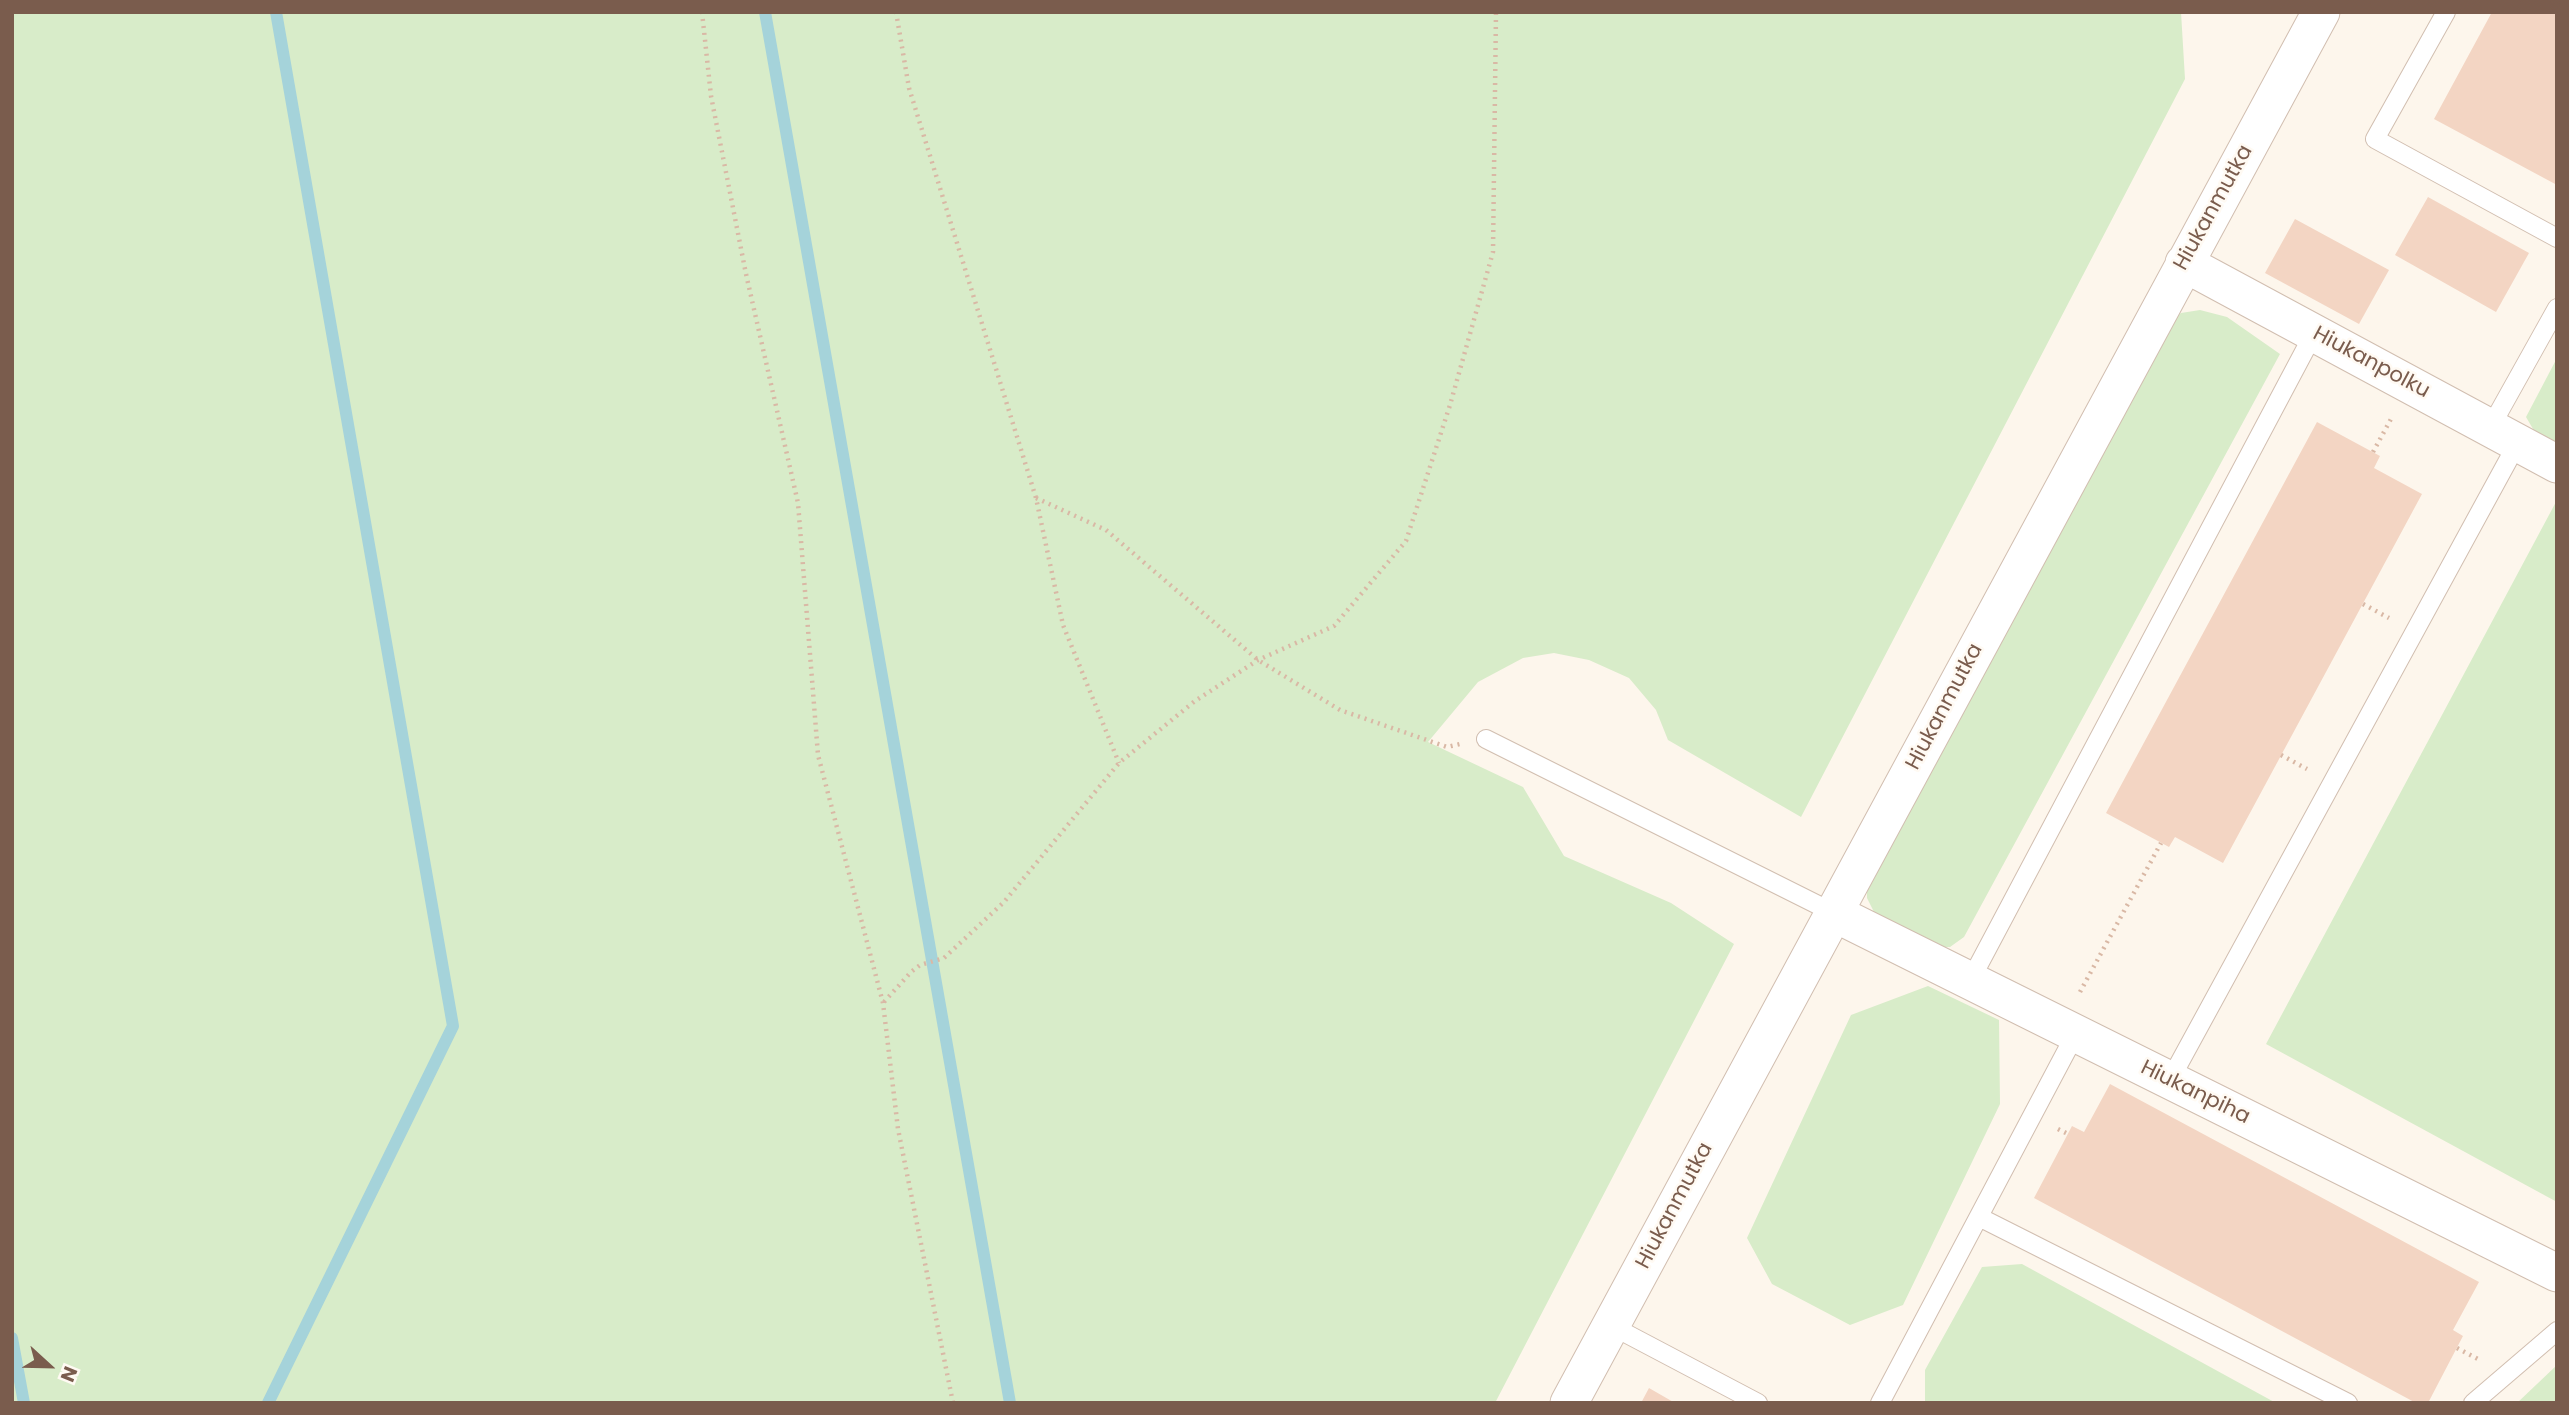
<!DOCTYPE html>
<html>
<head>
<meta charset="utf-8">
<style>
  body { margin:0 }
  #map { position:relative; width:2569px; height:1415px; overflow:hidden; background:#fdf6ec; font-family:Poppins,sans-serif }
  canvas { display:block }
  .frame { position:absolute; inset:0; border:14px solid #7a5c4d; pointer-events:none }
  .north { position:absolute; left:14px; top:1331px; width:70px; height:70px; -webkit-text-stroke:5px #fffaf3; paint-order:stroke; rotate:112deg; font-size:19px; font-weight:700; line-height:28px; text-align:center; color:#7a5c4d }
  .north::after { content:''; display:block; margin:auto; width:24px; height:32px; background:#7a5c4d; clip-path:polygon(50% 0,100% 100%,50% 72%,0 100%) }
</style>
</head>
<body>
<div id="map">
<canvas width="2569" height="1415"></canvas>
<div class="frame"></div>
<div class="north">N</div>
</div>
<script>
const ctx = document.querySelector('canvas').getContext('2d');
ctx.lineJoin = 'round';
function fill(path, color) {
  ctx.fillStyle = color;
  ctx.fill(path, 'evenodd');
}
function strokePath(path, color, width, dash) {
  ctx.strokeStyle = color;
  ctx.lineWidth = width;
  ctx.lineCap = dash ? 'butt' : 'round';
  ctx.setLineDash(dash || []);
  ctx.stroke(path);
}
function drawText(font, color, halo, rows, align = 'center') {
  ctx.font = font + ' Poppins,sans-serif';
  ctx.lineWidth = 5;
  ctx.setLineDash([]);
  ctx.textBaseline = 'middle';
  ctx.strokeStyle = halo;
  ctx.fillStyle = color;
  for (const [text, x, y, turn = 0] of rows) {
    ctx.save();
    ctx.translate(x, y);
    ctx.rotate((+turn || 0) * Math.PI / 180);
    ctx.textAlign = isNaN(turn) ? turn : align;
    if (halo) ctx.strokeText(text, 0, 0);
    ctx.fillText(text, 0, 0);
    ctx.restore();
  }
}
fill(new Path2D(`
  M12,12H2181L2185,79L1801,817L1668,740L1656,710L1629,678L1589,660L1554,653L1523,658L1478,682L1428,742L1523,787L1564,856L1671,903L1734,944L1495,1403H12Z
  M2200,310L2227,317L2280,354L1964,937L1950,947H1936L1876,916L1867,898V880L2167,323L2181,313Z
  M2557,358V445L2536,434L2526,417Z
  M2557,500V1202L2266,1044Z
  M1928,986L1999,1020L2000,1104L1903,1305L1850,1325L1772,1284L1747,1238L1851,1015Z
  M2022,1264L2276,1403H1925V1370L1982,1267Z
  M2557,1365V1403H2517Z`), '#d8ecc9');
strokePath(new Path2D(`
  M765,12L1010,1403
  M12,1338L24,1403
  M268,1403L453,1026L276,12`), '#a5d3da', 12);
fill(new Path2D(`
  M2492,12H2557V185L2434,119Z
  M2428,197L2529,253L2496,312L2395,255Z
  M2295,219L2389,270L2359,324L2265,273Z
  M2317,422L2380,456L2374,468L2422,494L2223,863L2175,837L2169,847L2106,813Z
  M2110,1084L2479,1282L2453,1330L2463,1336L2428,1403H2416L2034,1198L2072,1126L2084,1132Z
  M1649,1388L1675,1403H1641Z`), '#f3d5c3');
const service = new Path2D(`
  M2446,12L2375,139L2557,238
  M2490,428L2557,308
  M1486,739L1834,913
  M1970,981L2314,333
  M2170,1080L2517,444
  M1979,1217L2348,1403
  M1610,1325L1758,1403
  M1880,1403L2076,1033
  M2473,1403L2557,1331`);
const minor = new Path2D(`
  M2184,263L2557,464
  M1834,913L2557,1273
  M1569,1403L2321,12`);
strokePath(service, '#d1beb0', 20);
strokePath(minor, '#d1beb0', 39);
strokePath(new Path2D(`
  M702,12L711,96L746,274L798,503L818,755L883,1003L898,1129L953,1403
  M896,12L909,88L1036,498L1063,625L1119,763
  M2373,452L2391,419
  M1036,498L1106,530L1258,660L1340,710L1447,747L1460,744
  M2363,604L2389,618
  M2281,755L2307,769
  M2080,992L2161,843
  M884,1002L911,972L920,965L944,958L1004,902L1119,763L1195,701L1258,660L1334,626L1406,541L1450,405L1493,252L1496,12
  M2058,1129L2068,1134
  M2457,1348L2478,1359`), '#d9b8a5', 4.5, [2, 5]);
strokePath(service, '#fff', 18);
strokePath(minor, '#fff', 37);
drawText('21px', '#7a5c4d', '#fffaf3', [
  ["Hiukanmutka",2214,208,-61],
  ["Hiukanpolku",2371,363,28],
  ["Hiukanmutka",1945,707,-62],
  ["Hiukanpiha",2195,1093,26],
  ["Hiukanmutka",1675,1206,-62]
]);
</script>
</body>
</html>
